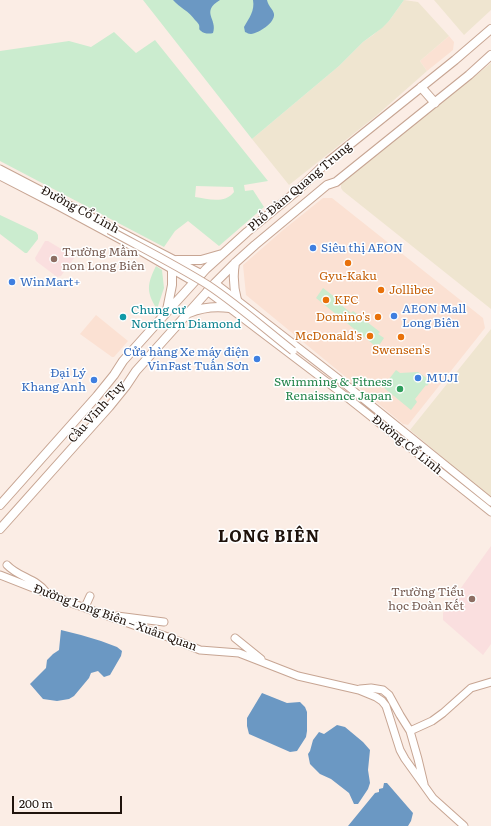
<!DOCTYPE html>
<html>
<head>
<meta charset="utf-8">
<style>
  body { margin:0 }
  #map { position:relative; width:491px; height:826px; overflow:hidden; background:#fbede5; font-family:Literata,serif }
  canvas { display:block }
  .scale { position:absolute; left:12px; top:796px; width:110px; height:18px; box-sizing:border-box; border:2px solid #1f130c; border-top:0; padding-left:5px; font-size:12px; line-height:14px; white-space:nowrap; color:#1f130c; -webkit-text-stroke:3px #fff; paint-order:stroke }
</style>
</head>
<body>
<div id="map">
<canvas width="491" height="826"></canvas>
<div class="scale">200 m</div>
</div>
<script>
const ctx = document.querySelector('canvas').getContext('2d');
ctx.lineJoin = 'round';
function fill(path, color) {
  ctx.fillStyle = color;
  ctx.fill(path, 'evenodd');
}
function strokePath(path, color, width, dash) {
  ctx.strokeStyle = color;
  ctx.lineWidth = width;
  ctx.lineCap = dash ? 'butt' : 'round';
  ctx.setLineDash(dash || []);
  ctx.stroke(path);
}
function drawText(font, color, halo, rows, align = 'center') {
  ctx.font = font + ' Literata,serif';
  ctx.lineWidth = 3;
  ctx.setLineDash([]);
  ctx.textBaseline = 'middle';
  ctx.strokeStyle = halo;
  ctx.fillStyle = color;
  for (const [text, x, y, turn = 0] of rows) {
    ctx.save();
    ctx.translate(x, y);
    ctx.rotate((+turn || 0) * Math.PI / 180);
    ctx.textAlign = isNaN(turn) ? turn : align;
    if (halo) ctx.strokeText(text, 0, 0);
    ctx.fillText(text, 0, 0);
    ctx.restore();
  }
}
fill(new Path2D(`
  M449,36L454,42L453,50L427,71L420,61Z
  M323,198H332L483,318L485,328L408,425L403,424L246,295L243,265L283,230Z
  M96,315L128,341L114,357H112L80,334Z`), '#fbe1d3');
fill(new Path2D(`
  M404,0L418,2L449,36L420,61L427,71L376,116L289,185L252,139L339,66L363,42L373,35L389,21Z
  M434,0H491V10L464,35Z
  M491,63V309L343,191L341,188V184L343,180L433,110Z
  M491,329V498L410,430Z`), '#efe5d0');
fill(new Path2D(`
  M45,241H48L73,256L74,258L61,276L57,277L36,261L35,258Z
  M491,546V644L483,655L443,620V613Z`), '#fadfdf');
fill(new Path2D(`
  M143,0H404L389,21L382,28L363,42L339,66L252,139Z
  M114,32L136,53L155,40L268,181L244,185L245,191L253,190L264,207L219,246L188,221L175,231L164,247L0,161V51L69,41L91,47ZM196,186L233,187L234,192C225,204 208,199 195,197Z
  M0,215L36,232L38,235V239L27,253H25L0,234Z
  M156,266L162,270L164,288L157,309C146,292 147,284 156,266Z
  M323,288L336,298L335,300L351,313L353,311L380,332L378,334L384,338L380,344L374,345L316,298Z
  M396,370L400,373L418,372L428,379L427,382L429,383L427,386L426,385L415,399L417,402L411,410L383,387Z`), '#cbeccf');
fill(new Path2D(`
  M173,0H220C200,12 218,19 213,33C210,34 204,34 201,31C198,29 200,28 199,25C199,24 196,21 195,20C189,11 180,8 173,0Z
  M253,0H267C268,6 273,9 274,14C275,23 259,33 251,34C248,34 248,33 245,32L244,27C249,18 255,11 253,0Z
  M61,630L81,635L101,641L117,647L122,651L121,656L110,675L104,677L98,671L91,673L89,678L74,696L69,699L57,701L43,699L30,684L46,668L47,660L53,654L59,650Z
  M262,693L287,703L300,702L305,707L307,712V731L306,737L297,751L290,752L249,734L247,726V718Z
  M337,725L345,727L363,742L370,750L368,770L370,783L368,789L358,804H354L349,793L331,779L320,774L310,764L308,754L310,751L313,740L319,732L324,734Z
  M384,783H387L413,813L411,821L408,826H348L375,793L379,792V789L383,788Z`), '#6b98c3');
const major = new Path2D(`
  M0,169L202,274
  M0,176L58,206L123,241L194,282
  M215,283L340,380L491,502
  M207,291L344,395L491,512
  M7,565C18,577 37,579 46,592
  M0,575L74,604L139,627L168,637L200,650L239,653L298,676L359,690L376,697L382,701L386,706L400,750L405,759L433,798L462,824L464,826
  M85,607L90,596
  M117,616L164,622
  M235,638L261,659
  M360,689L371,688L383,690L389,695L400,715L410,731L418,759L424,784
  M410,731L432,721L443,713L471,688L491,682`);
const highway = new Path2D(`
  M421,87L435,103
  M177,260H201L222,254
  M235,263C233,274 234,289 237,300
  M167,310L172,285V270
  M189,313C203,307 216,306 230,308
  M0,505L97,396L114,375L123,361L166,313L206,269L247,232L297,191L323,166L455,60L491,29
  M0,529L109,407L126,386L136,371L215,283L235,263L255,245L327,185L336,182L469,75L491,55`);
strokePath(major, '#c7a593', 9);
strokePath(highway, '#c7a593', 10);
strokePath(major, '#fff', 7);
strokePath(highway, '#fff', 8);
const majorBridge = new Path2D(`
  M109,230C142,248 176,265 208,285C238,305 265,329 293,351`);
strokePath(majorBridge, '#c7a593', 9, []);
strokePath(majorBridge, '#fff', 7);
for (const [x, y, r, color] of [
  [313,248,4,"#3f7fe0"],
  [54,259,4,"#8d6e63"],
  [348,263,4,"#e8710a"],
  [12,282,4,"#3f7fe0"],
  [381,290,4,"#e8710a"],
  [326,300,4,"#e8710a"],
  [394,316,4,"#3f7fe0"],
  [123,317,4,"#0f9aa8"],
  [378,317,4,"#e8710a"],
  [370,336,4,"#e8710a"],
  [401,337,4,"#e8710a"],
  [257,359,4,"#3f7fe0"],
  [418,378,4,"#3f7fe0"],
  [94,380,4,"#3f7fe0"],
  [400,389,4,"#2e9e5b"],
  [472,599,4,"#8d6e63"]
]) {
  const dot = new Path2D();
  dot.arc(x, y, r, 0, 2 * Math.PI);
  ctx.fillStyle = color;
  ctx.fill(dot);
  strokePath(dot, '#fff', 1.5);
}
drawText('12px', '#1f130c', '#fff', [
  ["Phố Đàm Quang Trung",300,187,-40],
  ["Đường Cổ Linh",80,210,28],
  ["Cầu Vĩnh Tuy",97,412,-48],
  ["Đường Cổ Linh",407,445,39],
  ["Đường Long Biên – Xuân Quan",115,618,20]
]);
drawText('12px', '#366cbe', '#fff', [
  ["Siêu thị AEON",321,248],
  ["WinMart+",20,282],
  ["AEON Mall",402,309],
  ["Long Biên",402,323],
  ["Cửa hàng Xe máy điện",249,352,"right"],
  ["VinFast Tuấn Sơn",249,366,"right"],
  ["Đại Lý",86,373,"right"],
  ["Khang Anh",86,387,"right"],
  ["MUJI",426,378]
], 'left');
drawText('12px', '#785e54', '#fff', [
  ["Trường Mầm",62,252],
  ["non Long Biên",62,266],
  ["Trường Tiểu",464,592,"right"],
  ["học Đoàn Kết",464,606,"right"]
], 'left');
drawText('12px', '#c56008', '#fff', [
  ["Gyu-Kaku",348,276],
  ["Jollibee",389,290,"left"],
  ["KFC",334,300,"left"],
  ["Domino's",370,317,"right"],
  ["McDonald's",362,336,"right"],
  ["Swensen's",401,350]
]);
drawText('12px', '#0d838f', '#fff', [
  ["Chung cư",131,310],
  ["Northern Diamond",131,324]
], 'left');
drawText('12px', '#27864d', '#fff', [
  ["Swimming & Fitness",392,382],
  ["Renaissance Japan",392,396]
], 'right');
ctx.letterSpacing = '1px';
drawText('bold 16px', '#1f130c', '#fff', [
  ["LONG BIÊN",269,537]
]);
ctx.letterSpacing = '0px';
</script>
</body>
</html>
